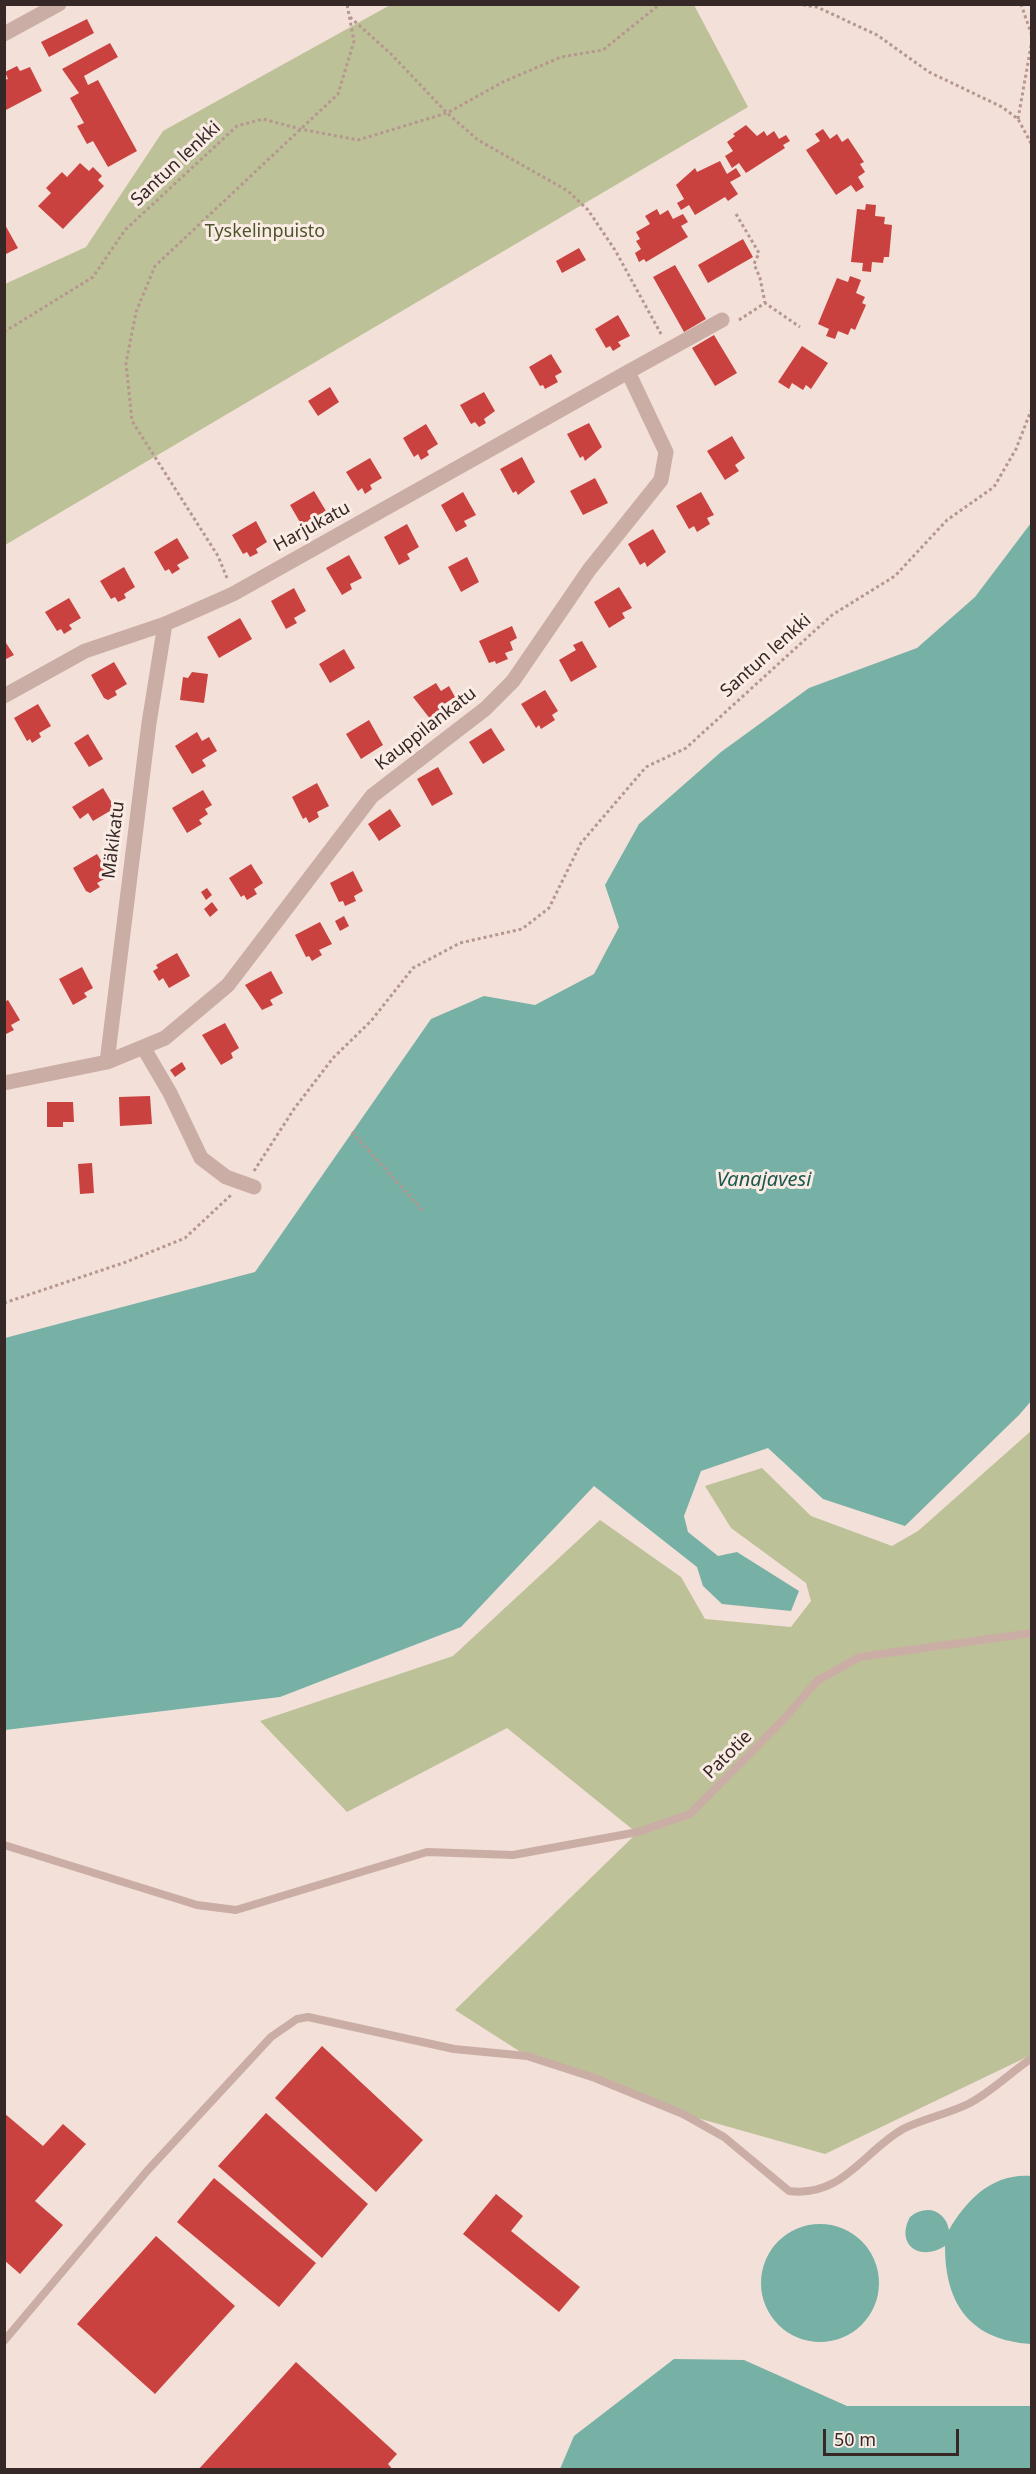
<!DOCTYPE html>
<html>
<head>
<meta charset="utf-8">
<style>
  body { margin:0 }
  #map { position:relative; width:1036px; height:2474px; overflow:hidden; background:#f2e0d9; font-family:"Noto Sans",sans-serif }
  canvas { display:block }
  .frame { position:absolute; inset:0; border:6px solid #352826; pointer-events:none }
  .scale { position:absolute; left:823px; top:2429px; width:136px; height:27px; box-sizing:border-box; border:3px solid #352826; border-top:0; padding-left:8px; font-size:18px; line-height:21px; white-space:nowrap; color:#352826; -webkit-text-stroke:4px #faece5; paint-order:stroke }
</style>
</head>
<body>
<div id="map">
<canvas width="1036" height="2474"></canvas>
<div class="frame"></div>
<div class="scale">50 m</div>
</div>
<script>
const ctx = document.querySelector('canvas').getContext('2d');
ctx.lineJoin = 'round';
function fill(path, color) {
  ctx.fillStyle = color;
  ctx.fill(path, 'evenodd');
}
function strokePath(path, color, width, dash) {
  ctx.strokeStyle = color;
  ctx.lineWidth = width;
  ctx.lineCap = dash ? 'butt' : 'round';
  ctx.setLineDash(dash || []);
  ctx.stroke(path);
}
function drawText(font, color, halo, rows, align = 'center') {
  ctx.font = font + ' "Noto Sans",sans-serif';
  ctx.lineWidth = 6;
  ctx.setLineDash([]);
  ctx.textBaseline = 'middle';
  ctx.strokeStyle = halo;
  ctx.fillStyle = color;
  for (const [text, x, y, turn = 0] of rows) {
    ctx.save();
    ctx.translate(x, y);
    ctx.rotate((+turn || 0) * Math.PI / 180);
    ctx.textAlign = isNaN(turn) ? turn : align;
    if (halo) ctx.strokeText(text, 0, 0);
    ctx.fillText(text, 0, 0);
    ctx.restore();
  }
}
fill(new Path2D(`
  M392,4L694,5L748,107L5,545V284L86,247L163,131Z
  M1031,1431V2055L825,2154L683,2114L527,2056L455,2010L637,1833L507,1728L347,1812L260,1721L453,1656L600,1520L681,1577L705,1619L791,1627L811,1601L806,1583L731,1528L705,1486L762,1468L811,1516L892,1546L918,1531Z`), '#bdc198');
fill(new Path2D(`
  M1031,523L1032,1400L1019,1415L905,1526L823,1499L768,1448L701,1471L684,1516L688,1532L718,1556L737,1552L799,1591L791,1611L722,1604L703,1586L697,1567L594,1486L461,1627L280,1697L5,1730V1338L255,1272L431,1019L484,996L535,1005L594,974L619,927L605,885L639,824L721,752L809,688L917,648L975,597Z
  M1031,2176H1032L1031,2344C971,2340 945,2305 945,2246C920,2262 895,2245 910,2217C926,2204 945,2210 949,2230C967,2199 993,2173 1031,2176Z
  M761 2283a59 59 0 1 1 118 0a59 59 0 1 1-118 0Z
  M674,2359L744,2360L847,2406H1031V2469H560L574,2436Z`), '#77b0a5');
fill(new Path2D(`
  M87,19L94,33L49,57L41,42Z
  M110,43L118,57L84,76L88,85L98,80L137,151L108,167L93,141L87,144L77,126L84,123L70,98L79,93L62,69Z
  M17,66L20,71L30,67L42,91L4,111V80L8,79L5,72Z
  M746,125L757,136L764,131L767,136L774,131L779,139L786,135L790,141L783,145L785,148L746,173L739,163L732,168L725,156L733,151L727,142L735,136L733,134Z
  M823,129L830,139L837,134L842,142L848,138L864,162L860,164L865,172L858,177L864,187L856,192L851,185L836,195L806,150L820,141L815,134Z
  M720,161L727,174L736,168L741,176L730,182L738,194L728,201L725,197L695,215L689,205L681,210L677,203L684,199L676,185L695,168L697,172Z
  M80,163L89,171L93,167L102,176L98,180L104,186L63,229L38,206L51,193L46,188L62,172L67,177Z
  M866,204L876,205L875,216L885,217L884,224L892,225L889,257H884L883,263L872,262L871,272L862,271L863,263L851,262L857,209L865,210Z
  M657,209L660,215L668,210L673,219L683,214L688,222L681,226L688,237L646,262L644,259L639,262L635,253L641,249L636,241L640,239L636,232L650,224L645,216Z
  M4,223L18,248L4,255Z
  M743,239L753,257L708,283L698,265Z
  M579,248L586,260L562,273L556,261Z
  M675,265L706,319L684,332L653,277Z
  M850,276L861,280L856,293L865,297L862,303L866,305L855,330L851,328L848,335L838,331L835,339L826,336L829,329L818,324L837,278L848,282Z
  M618,315L630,336L618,342L621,346L613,351L610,346L606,348L595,329Z
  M714,335L737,373L715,386L692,348Z
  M802,346L828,363L811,389L806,385L803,390L792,383L789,389L778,382Z
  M551,354L562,372L555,376L558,382L545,389L543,385L540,386L529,367Z
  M330,387L339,402L318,416L308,401Z
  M484,392L495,411L484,419L486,423L479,427L475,422L471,424L460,405Z
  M589,423L602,447L585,461L583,456L580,458L567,434Z
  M426,424L438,444L427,451L429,455L421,460L418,454L414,457L403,438Z
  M732,436L745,458L735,465L739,471L725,480L707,451Z
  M522,457L535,482L518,495L516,491L513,493L500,469Z
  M370,458L382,478L370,485L372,489L365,494L362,488L358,491L346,472Z
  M595,478L608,503L583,515L570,491Z
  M314,491L326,511L314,518L316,522L309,527L305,522L301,524L290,505Z
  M463,492L476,515L464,521L467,526L456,532L441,505Z
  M701,492L714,515L707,518L710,524L697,532L694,526L689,529L676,506Z
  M256,521L267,542L256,549L258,553L250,557L247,552L243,554L232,535Z
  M407,524L419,547L407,554L410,559L399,565L384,537Z
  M653,529L666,552L647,567L645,562L640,565L628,544Z
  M177,538L189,558L177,565L180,569L172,574L169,569L165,571L154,552Z
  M349,555L362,578L350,584L352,589L342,595L326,568Z
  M467,557L479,582L461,592L448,567Z
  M124,567L135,587L124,594L126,598L118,602L115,597L111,599L100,581Z
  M619,587L632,608L622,613L625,618L609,628L594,602Z
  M294,588L306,611L294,618L297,623L286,629L271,601Z
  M69,598L81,618L69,625L72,629L64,634L61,629L57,631L45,612Z
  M240,618L252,639L219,658L207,637Z
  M512,626L517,638L510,642L513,650L505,653L508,659L496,664L495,661L489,663L479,641Z
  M4,640L14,655L4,660Z
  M582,641L597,667L571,682L559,660L576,650L573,645Z
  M344,649L355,668L330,683L319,664Z
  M114,662L127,684L115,691L117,695L108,700L104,698L91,675Z
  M192,672L208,674L204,703L180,700L183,677L188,678Z
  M436,683L441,691L449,686L455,697L441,706L444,712L431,720L413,697Z
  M545,690L558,711L552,715L555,720L541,729L539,725L536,728L521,704Z
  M38,704L51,726L39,733L41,737L32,743L30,739L27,741L14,718Z
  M369,720L383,745L361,759L346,734Z
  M491,728L505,750L483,764L469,742Z
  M197,732L202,741L209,737L217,751L202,760L206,766L192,774L175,746Z
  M88,734L103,759L89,767L74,743Z
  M438,767L453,794L432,806L417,779Z
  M317,783L329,806L317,812L319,817L309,823L306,817L303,819L292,797Z
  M103,788L115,808L93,821L88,813L80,819L72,807Z
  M203,790L212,805L205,809L208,814L199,820L202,824L187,833L172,808Z
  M390,809L401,826L379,841L368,824Z
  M97,854L110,876L97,883L100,887L90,893L86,891L73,868Z
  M251,864L263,883L254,889L257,894L247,900L244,895L241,897L229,878Z
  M353,871L363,891L354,896L356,901L345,906L343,901L339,902L330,883Z
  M207,888L212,895L206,900L201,892Z
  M212,902L218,910L210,917L204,909Z
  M344,916L349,926L340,931L335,921Z
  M320,922L332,944L319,950L322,955L312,961L309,956L306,957L295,935Z
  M177,953L190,976L169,988L163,978L159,981L153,971L158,968L156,965Z
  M82,967L93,988L84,993L87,997L73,1005L59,979Z
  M271,971L283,993L270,1000L273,1005L262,1010L245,985Z
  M8,1000L20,1020L11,1025L14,1030L4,1035V1002Z
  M225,1023L239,1048L231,1053L233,1058L221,1065L202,1035Z
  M182,1062L186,1069L175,1077L170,1070Z
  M150,1096L152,1124L120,1126L119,1097Z
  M47,1102H73L74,1122H63V1127H47Z
  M92,1163L94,1193L80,1194L78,1164Z
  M322,2046L423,2140L376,2192L275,2098Z
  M4,2113L43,2146L63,2124L86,2144L35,2201L63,2225L20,2274L4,2260Z
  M266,2113L368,2204L322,2258L218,2166Z
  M214,2178L316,2263L279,2307L177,2222Z
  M496,2194L523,2216L511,2231L580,2287L559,2312L463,2234Z
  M156,2236L235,2306L155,2394L77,2324Z
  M296,2362L397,2454L388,2464L393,2470H198Z`), '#ca423f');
strokePath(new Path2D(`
  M797,4L817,7L877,35L929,72L1002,107L1018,119L1032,145
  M1021,4L1032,36
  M350,17L391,54L447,113L478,140L568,191L588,210L615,250L661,334
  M1018,119L1032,40
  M736,214L759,253L754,264L760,278L765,303
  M739,320L765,303L800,327
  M4,332L93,277L125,230L237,126L263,119L300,129L358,140L447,113L503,82L561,57L603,50L660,4
  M227,578L218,556L132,421L126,363L136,312L155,266L338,94L354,41L347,4
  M352,1132L423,1211
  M254,1171L294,1109L333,1058L371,1021L413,968L460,943L522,929L549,908L581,843L646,767L686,748L832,615L895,576L947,520L994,487L1016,449L1032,408
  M4,1303L126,1262L185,1238L231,1195`), '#b6978f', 3, [3, 3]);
strokePath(new Path2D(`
  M4,1845L197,1905L236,1910L427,1852L513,1855L638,1832L690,1814L785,1718L817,1681L859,1657L1032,1633
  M4,2341L147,2171L271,2037L297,2019L308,2017L454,2049L527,2056L595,2078L683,2114L724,2137L789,2191C842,2198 864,2151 903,2129C922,2119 948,2114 968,2104C989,2094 1011,2072 1032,2058`), '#caada4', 8);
strokePath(new Path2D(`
  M4,34L59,4
  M4,696L85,651L165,624L233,594L628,372
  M143,1047L170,1093L201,1158L226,1177L254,1187
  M107,1062L149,723L165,624
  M4,1083L107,1062L165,1038L228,985L372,796L485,709L513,681L589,570L661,480L666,452L628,372L722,320`), '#caada4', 15);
drawText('18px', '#352826', '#faece5', [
  ["Santun lenkki",176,164,-43],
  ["Harjukatu",312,527,-29],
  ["Santun lenkki",766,656,-42],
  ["Kauppilankatu",426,729,-38],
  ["Mäkikatu",114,840,-83],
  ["Patotie",728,1755,-45]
]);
drawText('18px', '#4e5429', '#faece5', [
  ["Tyskelinpuisto",265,232]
]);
drawText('italic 20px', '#1b584e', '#faece5', [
  ["Vanajavesi",764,1180]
]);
</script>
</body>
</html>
